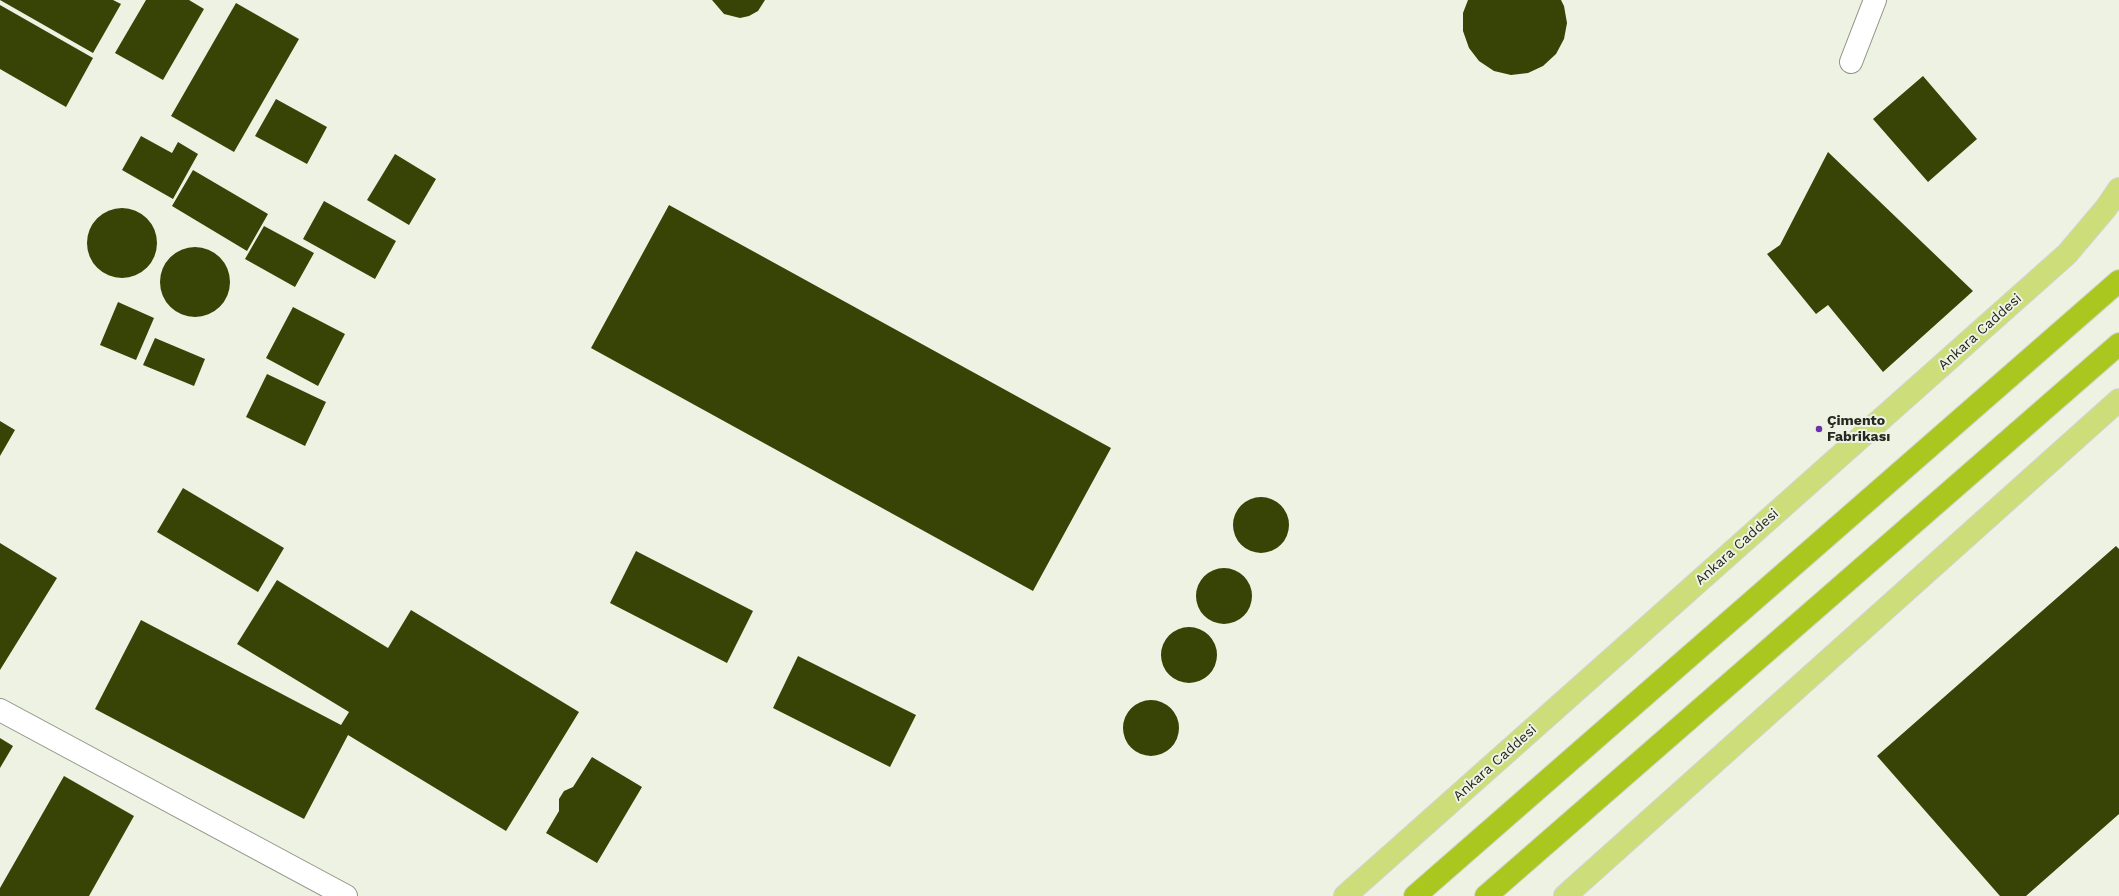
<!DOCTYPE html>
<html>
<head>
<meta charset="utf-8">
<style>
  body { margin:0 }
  canvas { display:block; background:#eef2e2 }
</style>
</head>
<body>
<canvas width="2119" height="896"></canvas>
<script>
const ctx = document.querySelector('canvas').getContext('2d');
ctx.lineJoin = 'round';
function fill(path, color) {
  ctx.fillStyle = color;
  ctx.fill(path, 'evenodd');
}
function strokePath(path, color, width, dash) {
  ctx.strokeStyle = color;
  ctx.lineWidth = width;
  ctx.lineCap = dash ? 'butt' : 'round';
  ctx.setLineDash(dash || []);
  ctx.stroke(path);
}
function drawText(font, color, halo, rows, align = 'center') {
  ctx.font = font + ' "Work Sans",sans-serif';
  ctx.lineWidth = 4;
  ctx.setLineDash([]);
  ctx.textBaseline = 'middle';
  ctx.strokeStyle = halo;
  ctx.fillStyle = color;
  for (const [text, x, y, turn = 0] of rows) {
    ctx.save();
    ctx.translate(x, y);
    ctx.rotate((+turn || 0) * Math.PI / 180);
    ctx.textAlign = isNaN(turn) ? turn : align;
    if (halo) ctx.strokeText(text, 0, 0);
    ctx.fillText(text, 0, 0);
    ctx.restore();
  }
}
fill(new Path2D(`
  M0,0H113L121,4L93,53Z
  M146,0H189L204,9L163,80L115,53Z
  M712,0H765L758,11L749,16L740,18L724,14Z
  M1468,0H1561L1564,6L1567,23L1564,39L1556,54L1543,66L1528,73L1511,75L1494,71L1479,61L1469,48L1463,31V13Z
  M236,3L299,39L234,152L171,116Z
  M0,5L93,58L66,107L0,69Z
  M1923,76L1977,139L1928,182L1873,119Z
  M276,99L327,127L307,164L255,136Z
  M141,136L172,153L178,142L198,154L173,199L122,170Z
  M1828,152L1973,291L1883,372L1828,305L1816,314L1767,254L1780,245Z
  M395,154L436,179L409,225L367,200Z
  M193,170L268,214L247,251L172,206Z
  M324,201L396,241L375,279L303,239Z
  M669,205L1111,448L1033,591L591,348Z
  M87 243a35 35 0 1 1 70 0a35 35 0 1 1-70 0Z
  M264,226L314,253L295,287L245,259Z
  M160 282a35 35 0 1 1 70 0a35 35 0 1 1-70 0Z
  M118,302L154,318L136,360L100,345Z
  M293,307L345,334L318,386L266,358Z
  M155,338L205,359L194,386L143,365Z
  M267,374L326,402L305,446L246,417Z
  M0,421L15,430L0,456Z
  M183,488L284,548L258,592L157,532Z
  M1233 525a28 28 0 1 1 56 0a28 28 0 1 1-56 0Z
  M0,543L57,578L0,670Z
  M2116,546L2119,549V814L2026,896H2000L1877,756Z
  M636,551L753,611L727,663L610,603Z
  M1196 596a28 28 0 1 1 56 0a28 28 0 1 1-56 0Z
  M277,580L388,648L411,610L579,712L506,831L348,735L304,819L95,709L141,620L341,725L349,712L237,644Z
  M1161 655a28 28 0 1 1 56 0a28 28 0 1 1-56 0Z
  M798,656L916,715L890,767L773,708Z
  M1123 728a28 28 0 1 1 56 0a28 28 0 1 1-56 0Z
  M0,738L13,746L0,768Z
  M592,757L642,787L597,863L546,833L559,811V799L564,791L573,787Z
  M64,776L134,816L89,896H0V888Z`), '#384306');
const minor = new Path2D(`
  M1851,62L1875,0
  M0,710L346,896`);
const major = new Path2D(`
  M1345,896L2067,254L2106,208L2119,189
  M1565,896L2119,400`);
const highway = new Path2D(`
  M1415,896L2119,281
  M1486,896L2119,344`);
strokePath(minor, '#909485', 24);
strokePath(major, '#d4d4d3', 24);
strokePath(highway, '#d4d4d3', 24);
strokePath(minor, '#fff', 22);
strokePath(major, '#ccdd79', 22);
strokePath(highway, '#aac71f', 22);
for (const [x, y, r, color] of [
  [1819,429,4,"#6832a9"]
]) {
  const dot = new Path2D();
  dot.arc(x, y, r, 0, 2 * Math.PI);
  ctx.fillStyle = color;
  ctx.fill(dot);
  strokePath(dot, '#eef2e2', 1.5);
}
drawText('14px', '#262822', '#eef2e2', [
  ["Ankara Caddesi",1980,332,-42],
  ["Ankara Caddesi",1737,547,-42],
  ["Ankara Caddesi",1495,763,-42]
]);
drawText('bold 14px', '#262822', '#eef2e2', [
  ["Çimento",1827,421],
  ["Fabrikası",1827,437]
], 'left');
</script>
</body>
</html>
